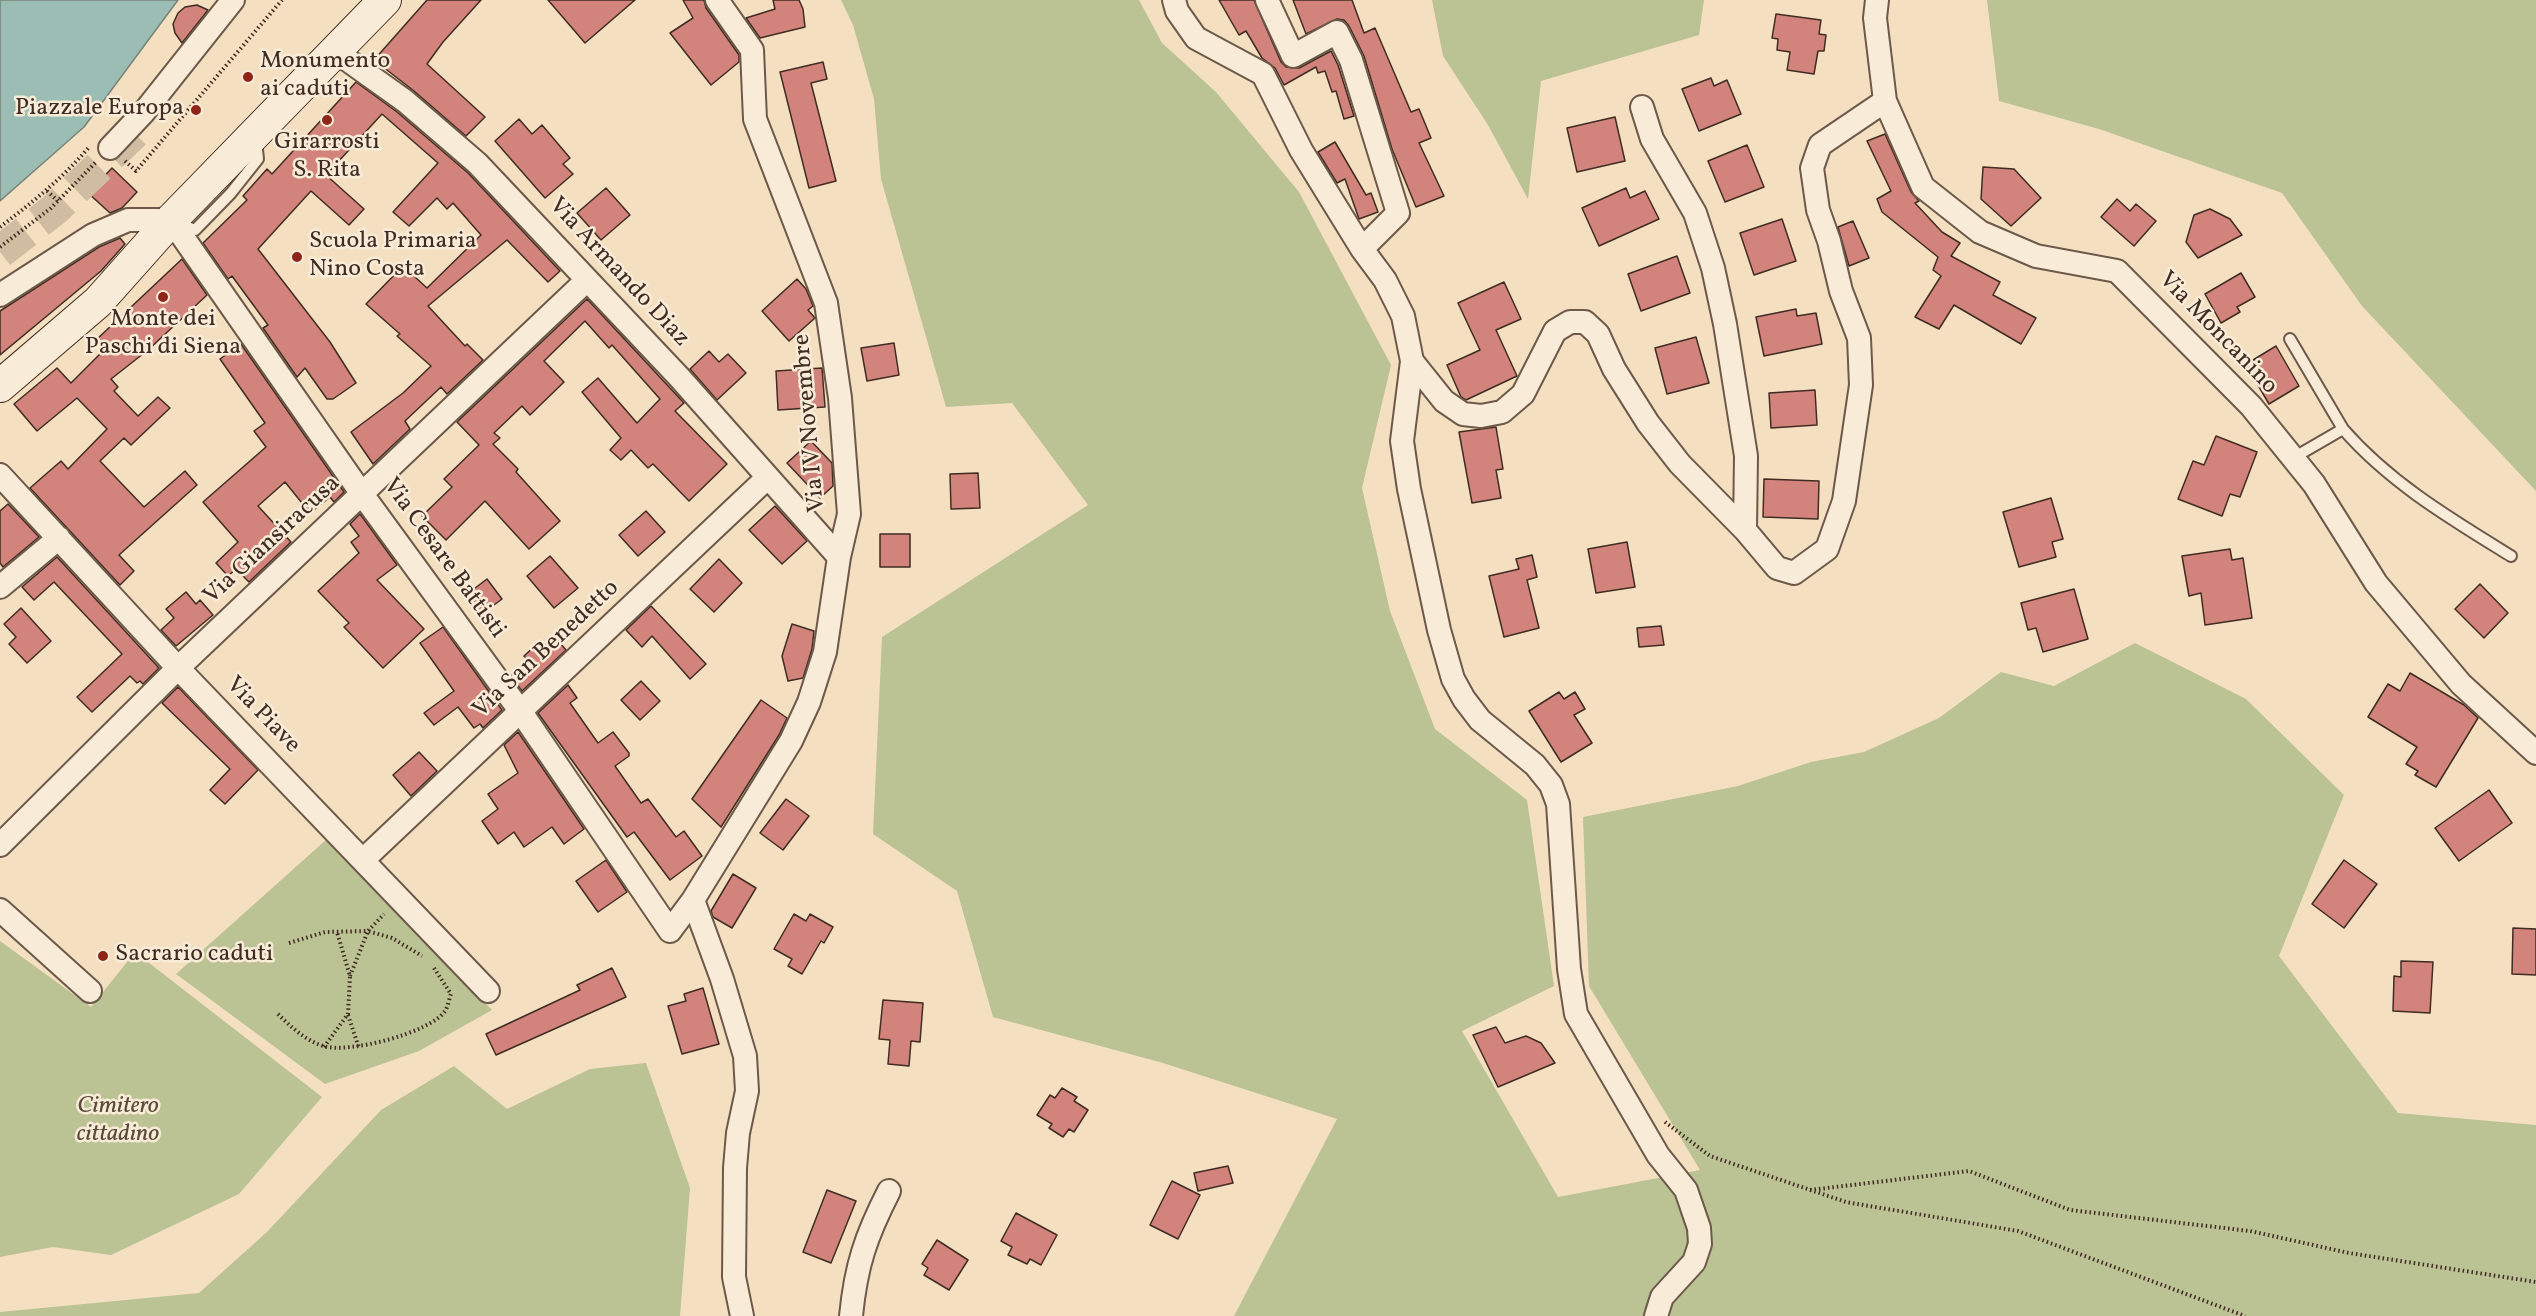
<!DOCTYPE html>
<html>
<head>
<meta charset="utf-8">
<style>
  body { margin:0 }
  canvas { display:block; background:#f4e0c1 }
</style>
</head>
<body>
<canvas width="2536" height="1316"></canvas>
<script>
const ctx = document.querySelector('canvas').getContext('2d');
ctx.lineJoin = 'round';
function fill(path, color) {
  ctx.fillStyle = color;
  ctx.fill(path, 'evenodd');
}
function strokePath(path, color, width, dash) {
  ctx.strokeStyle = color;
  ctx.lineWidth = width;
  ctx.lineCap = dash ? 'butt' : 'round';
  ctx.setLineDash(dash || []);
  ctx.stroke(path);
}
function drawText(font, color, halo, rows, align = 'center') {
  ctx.font = font + ' Vollkorn,serif';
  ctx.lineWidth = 5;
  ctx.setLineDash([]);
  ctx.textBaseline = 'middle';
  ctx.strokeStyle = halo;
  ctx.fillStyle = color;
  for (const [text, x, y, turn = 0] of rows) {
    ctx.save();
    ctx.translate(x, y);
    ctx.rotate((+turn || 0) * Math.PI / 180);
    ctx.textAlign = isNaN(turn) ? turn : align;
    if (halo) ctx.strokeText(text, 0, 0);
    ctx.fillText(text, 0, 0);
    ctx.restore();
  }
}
fill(new Path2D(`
  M841,0H1139L1162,43L1216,92L1299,192L1391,365L1362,488L1390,611L1435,729L1527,800L1554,986L1462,1031L1558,1197L1700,1170L1589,986L1583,817L1738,786L1811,762L1864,752L1939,718L2001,672L2054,686L2135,643L2246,699L2344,795L2279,956L2398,1113L2536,1125V1316H1234L1337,1119L1163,1063L993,1017L957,891L873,834L882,637L1088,505L1012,403L946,407L881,179L874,99L853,25Z
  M1432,0H1704L1699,35L1541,81L1528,199L1488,125L1443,56Z
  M1987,0H2536V491L2362,306L2282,193L2099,129L1999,101Z
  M327,839L492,1010L419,1051L325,1084L176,974Z
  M0,941L91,1007L135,952L322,1097L239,1194L111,1255L53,1247L0,1257Z
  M646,1063L690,1188L680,1316H0V1312L199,1293L267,1232L381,1110L454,1066L507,1109L590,1069Z`), '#bbc293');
const water = new Path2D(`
  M0,0H178L84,127L0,201Z`);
fill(water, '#9cbdb3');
strokePath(water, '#778379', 1.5);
const building = new Path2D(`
  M427,0H481L443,42L427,64L485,117L466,136L414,91L374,60Z
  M548,0H635L585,43Z
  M683,0H704L706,8L739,55V62L711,85L670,33L693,18Z
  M773,0H799L803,9L805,27L760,38L746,18L775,9Z
  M1219,0H1254L1281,62L1286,67L1299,68L1331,51L1338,65L1354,116L1344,119L1336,91L1332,92L1325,71L1318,73L1316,67L1284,85L1275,68L1262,58L1246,31L1239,35Z
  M1293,0H1352L1364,33L1375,28L1411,112L1419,109L1431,138L1419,143L1444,196L1416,207L1392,149L1364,56L1349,26L1344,20L1337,19L1306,34Z
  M197,5L208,10L182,43L175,33L173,24L178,13L185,7Z
  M1776,14L1821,20L1819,34L1826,35L1824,51H1818L1814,74L1787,70L1790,52L1777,50L1778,39L1772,38Z
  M823,62L827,79L811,83L836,181L809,188L780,72Z
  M1711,78L1714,86L1727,80L1741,114L1699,131L1682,89Z
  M356,82L397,112L468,173L560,271L548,282L507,240L428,306L465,346L467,344L483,360L447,394L441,387L405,421L410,429L373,464L351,432L403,393L431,366L397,336L400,334L366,304L403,266L427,288L481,235L453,203L447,209L437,198L409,226L393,212L438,163L382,114L326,175L364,209L349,225L311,191L258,249L330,342L356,383L333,399H327L305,368L297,377L263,328L268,325L232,276L228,279L203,243L247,200L243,196L267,169L272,174Z
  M1615,117L1625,161L1577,172L1567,128Z
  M519,119L532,134L542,125L570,158L563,164L573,174L545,198L495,141Z
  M1885,134L1911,192L1919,201L1915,203L1942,232L1960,243L1951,256L2000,282L1993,295L2036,318L2021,344L1954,305L1939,329L1915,317L1941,276L1933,270L1938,257L1882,212L1877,199L1891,191L1867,141Z
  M1335,142L1366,195L1371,193L1378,212L1359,219L1345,179L1337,183L1318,152Z
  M1747,145L1764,187L1725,202L1708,161Z
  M1983,167L2014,169L2041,198L2011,226L1981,199Z
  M112,168L137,192L122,208L110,213L88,193Z
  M606,188L630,215L601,240L577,213Z
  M1626,188L1630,198L1645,191L1659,219L1599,246L1582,208Z
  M2117,199L2130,211L2136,204L2156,221L2134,246L2101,217Z
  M2210,209L2230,219L2242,235L2198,258L2186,242L2194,215Z
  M1782,219L1796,261L1754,275L1740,233Z
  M1853,221L1869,258L1849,266L1838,227Z
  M120,238L125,244L101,271L0,355V311L99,247Z
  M1677,256L1690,293L1641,311L1628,274Z
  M182,259L207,295L148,350L111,379L118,387L114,391L138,416L158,397L170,408L131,445L124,438L100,461L144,507L185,471L197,485L119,555L134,571L120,585L30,488L61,461L68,469L107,429L77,398L37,431L14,404L57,368L71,383L104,350L96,340Z
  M2241,273L2255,297L2237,307L2240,312L2221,323L2205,294Z
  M797,279L806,289L813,306L808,310L815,318L789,341L762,311Z
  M1504,282L1521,319L1496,330L1517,376L1466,400L1461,397L1447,365L1480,350L1458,303Z
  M587,299L684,403L675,411L727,464L689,501L653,464L648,468L631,450L621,460L610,450L621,438L582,392L598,378L637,423L660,399L612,345L609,348L585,321L544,361L564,382L530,415L522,406L494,433L500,438L493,444L518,469L516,472L560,521L529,549L485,501L446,540L422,516L452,487L444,479L479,445L457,422Z
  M1796,309L1797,316L1816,313L1822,344L1764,356L1756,317Z
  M1696,337L1709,383L1667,394L1655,348Z
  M894,343L899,375L867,381L861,348Z
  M241,344L344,492L334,502L330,497L310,513L285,482L258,506L291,542L249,582L236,569L228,576L216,563L238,542L203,502L266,447L254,431L265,423L220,359Z
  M2276,346L2299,386L2269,404L2248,368L2255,364L2253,360Z
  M709,351L719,362L728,354L746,373L717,400L690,369Z
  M822,368L825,407L778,410L776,371Z
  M1815,390L1817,425L1771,428L1769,393Z
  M1496,427L1503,469L1496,470L1501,498L1472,503L1459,432Z
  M2216,436L2257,452L2240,497L2230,494L2222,516L2178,499L2193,461L2204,465Z
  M811,441L832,463L833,486L820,498L787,463Z
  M978,473L980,508L951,509L950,474Z
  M1764,479L1819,481L1818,519L1763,517Z
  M2051,498L2063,539L2052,542L2056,557L2019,567L2003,512Z
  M8,504L39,537L3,567L0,563V511Z
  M775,506L807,541L782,564L749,530Z
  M646,511L665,532L638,556L619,535Z
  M360,514L397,565L377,580L424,629L383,668L344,627L349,623L318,591L359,553L351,542L359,536L350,524Z
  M880,534H910V567H880Z
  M1627,542L1635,587L1596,593L1588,549Z
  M2230,549L2232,560L2243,558L2252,618L2205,625L2201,593L2189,596L2182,556Z
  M1532,555L1537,577L1527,580L1539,628L1504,637L1489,576L1519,569L1516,559Z
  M550,556L578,588L554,608L527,576Z
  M57,557L159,668L143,684L140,681L137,683L130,676L92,712L77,697L122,654L54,582L34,600L22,587Z
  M719,559L742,583L714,612L690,589Z
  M487,579L502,599L482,614L466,595Z
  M2480,584L2508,613L2484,638L2455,609Z
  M2074,589L2088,639L2043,652L2036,628L2028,630L2021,603Z
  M186,592L196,604L200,600L213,615L176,646L161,630L174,618L166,609Z
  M651,606L706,664L690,679L652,636L642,647L626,630Z
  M21,608L51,641L27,663L9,644L16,637L4,624Z
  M792,624L814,631L812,649L803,678L788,681L782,656Z
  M1661,626L1664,645L1639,647L1637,628Z
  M443,627L502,710L483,728L480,724L474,728L458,707L434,725L424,713L454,691L420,643Z
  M555,637L566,650L522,691L510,675L528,660L524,656L536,645L540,649Z
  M2410,673L2464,705L2478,718L2436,787L2415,775L2418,771L2406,764L2417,747L2368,717L2388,684L2400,691Z
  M641,681L660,701L640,720L621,700Z
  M568,685L577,698L570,703L598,743L613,732L629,753V756L615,766L641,803L648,799L676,837L684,831L702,856L670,880L634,832L627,837L538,713Z
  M178,687L258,770L225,804L210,790L230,769L162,703Z
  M1559,692L1564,699L1575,692L1585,709L1574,715L1592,743L1561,762L1529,711Z
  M761,700L787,718L779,735L721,827L692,799Z
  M518,732L584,829L564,844L552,827L524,847L514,832L498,844L482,821L498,809L488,794L518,773L504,745Z
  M419,752L437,771L411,796L393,775Z
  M2489,790L2512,823L2459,861L2435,828Z
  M786,799L809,816L783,850L760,833Z
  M606,860L627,892L598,912L576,881Z
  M2344,860L2377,884L2344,928L2312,904Z
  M733,874L756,888L732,928L713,917L711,911Z
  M794,914L806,921L810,914L833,927L824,943L821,941L802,974L788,966L792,959L774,949Z
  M2513,928L2536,929V975L2512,974Z
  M2401,961L2433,962L2430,1013L2393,1011L2394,976L2401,977Z
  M612,968L626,997L496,1055L486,1034L580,990L577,985Z
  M703,988L719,1044L682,1054L668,1006L686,1001L684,994Z
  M883,1000L923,1003L920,1042L911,1041L909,1066L888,1064L890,1040L879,1039Z
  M1496,1027L1505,1043L1526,1036L1541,1043L1555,1063L1498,1087L1473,1035Z
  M1062,1088L1077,1097L1074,1101L1088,1110L1074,1132L1069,1129L1063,1137L1049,1128L1052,1124L1037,1115L1050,1095L1055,1098Z
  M1228,1166L1233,1183L1198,1191L1194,1173Z
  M1172,1181L1200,1195L1178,1239L1150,1225Z
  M827,1190L856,1201L831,1263L803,1252Z
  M1016,1213L1057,1235L1041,1265L1030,1259L1027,1264L1008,1255L1012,1247L1001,1241Z
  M937,1240L968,1260L949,1290L924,1275L928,1268L922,1264Z`);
fill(building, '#d2837b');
strokePath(building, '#402c22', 1.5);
strokePath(new Path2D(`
  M0,252L55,209L139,128`), '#d0bca1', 33, [33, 16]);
const lane = new Path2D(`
  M176,222L195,230L231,193L258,159L256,140
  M2290,339L2343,429L2293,458
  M2343,429C2390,483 2451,519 2511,556`);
const street = new Path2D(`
  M1174,0L1177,11L1196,38L1263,74L1301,150L1362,249L1385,280L1403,316L1412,361L1402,441L1409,489L1439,630L1453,679L1464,699L1480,720L1535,765L1551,785L1558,804L1569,969L1576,1014L1658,1155L1686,1190L1699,1228L1700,1244L1694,1262L1662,1297L1656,1316
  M1267,0L1293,56L1337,32L1351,60L1398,213L1362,249
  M1877,0L1875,18L1885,101L1923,187L1980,232L2036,256L2117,271L2251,406L2314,484L2376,583L2461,684L2536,753
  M335,51L405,101L477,163L679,377L839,557
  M110,148L144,112L233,0
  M0,295L93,235L128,220H171L362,494L521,712L670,931L693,900L791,741L809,702L825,652L839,557L849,514L840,398L826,303L755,119L752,50L717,0
  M1412,361L1444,401L1463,414L1481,416L1502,412L1523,394L1555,331L1570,322H1585L1598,334L1614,369L1648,423L1680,464L1745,530L1746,456L1725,324L1713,268L1695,213L1652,139L1642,107
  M0,475L178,668L488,991
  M1745,530L1777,568L1794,573L1827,549L1844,501L1861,385L1859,338L1841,291L1829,241L1818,210L1812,168L1820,145L1885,101
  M0,587L59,538
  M0,845L178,668L587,280
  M363,860L767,478
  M693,900L722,979L745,1056L747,1091L738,1133L735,1168L734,1277L742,1316
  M0,910L90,991
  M851,1316C856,1265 866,1236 889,1191`);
const secondary = new Path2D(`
  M0,386L98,302L171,220L385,0`);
strokePath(lane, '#6d594a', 14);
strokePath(street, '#6d594a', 26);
strokePath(secondary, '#402c22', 34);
strokePath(new Path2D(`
  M125,161L136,171L282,0
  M47,191L58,201
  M0,227C33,202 63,178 90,146
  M0,247L51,208L96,162
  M289,943L325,932L368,931L384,914
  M350,976L368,931L392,938L422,956
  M278,1014C291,1027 305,1040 323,1046C348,1054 430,1033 445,1011C448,1007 449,999 451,994L434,968
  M348,1015L359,1048
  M324,1047L348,1014L350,976L337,932
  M1665,1122L1710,1156L1846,1202L2018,1231L2245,1316
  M1810,1190L1969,1171L2070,1210L2250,1231L2349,1253L2536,1282`), '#402c22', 4, [1.5, 3]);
strokePath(lane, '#f8ebd7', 10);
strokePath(street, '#f8ebd7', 22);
strokePath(secondary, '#f8ebd7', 32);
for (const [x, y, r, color] of [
  [248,77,6,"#8f2418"],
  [196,110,6,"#8f2418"],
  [327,120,6,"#8f2418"],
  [297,257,6,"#8f2418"],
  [163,297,6,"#8f2418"],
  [103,956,6,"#8f2418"]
]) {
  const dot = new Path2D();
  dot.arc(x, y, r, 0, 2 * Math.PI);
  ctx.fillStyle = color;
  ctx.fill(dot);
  strokePath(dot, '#f8ebd7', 2);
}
drawText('24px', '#402c22', '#f8ebd7', [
  ["Monumento",260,63],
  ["ai caduti",260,91],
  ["Piazzale Europa",184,110,"right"],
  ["Girarrosti",327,144,"center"],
  ["S. Rita",327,172,"center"],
  ["Scuola Primaria",309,243],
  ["Nino Costa",309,271],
  ["Monte dei",163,321,"center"],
  ["Paschi di Siena",163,349,"center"],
  ["Sacrario caduti",115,956]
], 'left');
drawText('24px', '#402c22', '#f8ebd7', [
  ["Via Armando Diaz",618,273,47],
  ["Via Moncanino",2217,334,46],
  ["Via IV Novembre",811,423,-95],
  ["Via Giansiracusa",273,541,-43],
  ["Via Cesare Battisti",443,559,54],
  ["Via San Benedetto",547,650,-43],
  ["Via Piave",262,716,46]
]);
drawText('italic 24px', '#594a39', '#f8ebd7', [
  ["Cimitero",118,1108],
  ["cittadino",118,1136]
]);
</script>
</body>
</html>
